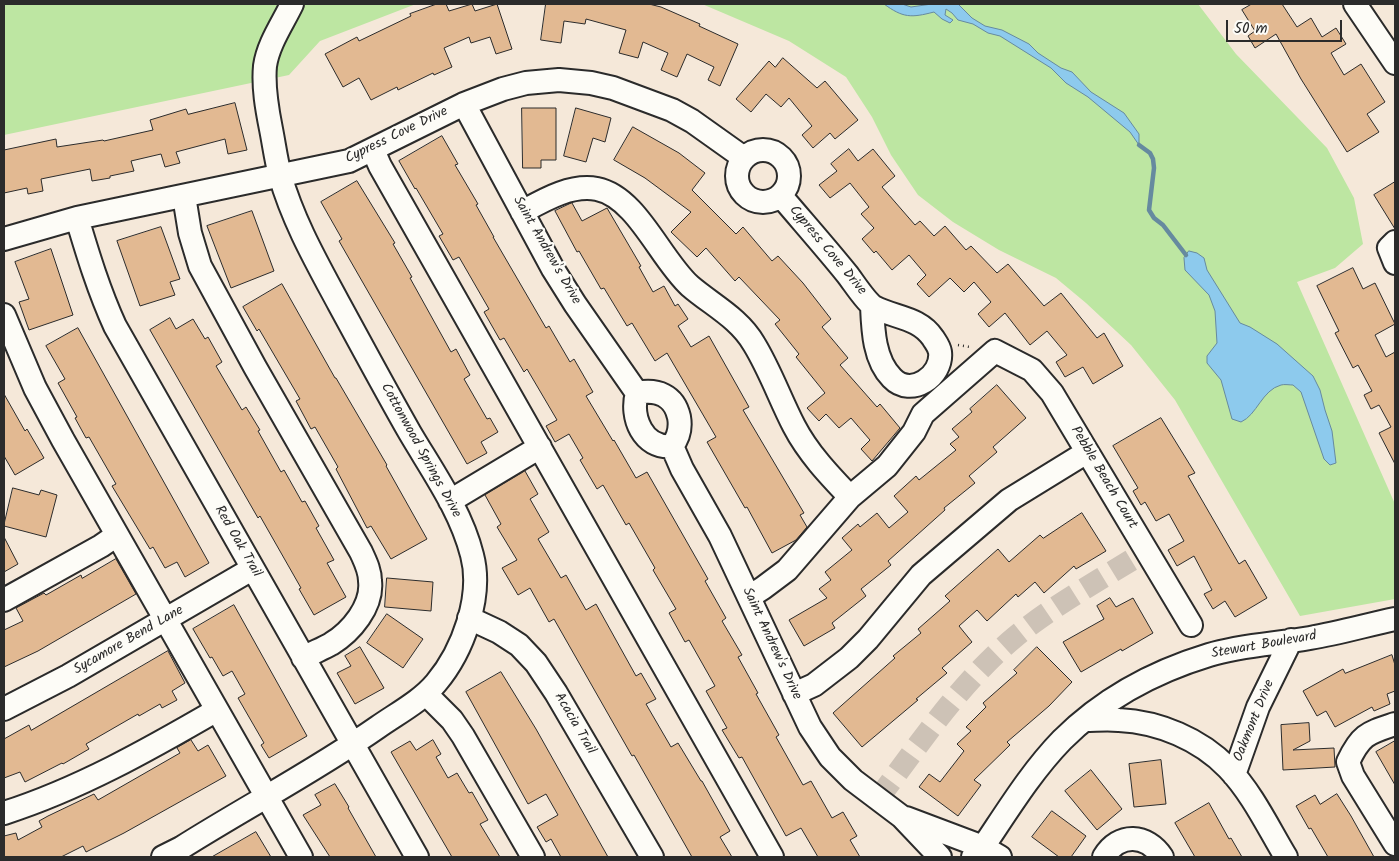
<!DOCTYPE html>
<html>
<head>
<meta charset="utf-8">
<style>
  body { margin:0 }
  #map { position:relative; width:1399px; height:861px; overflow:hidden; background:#f5e8d9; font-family:Kalam,sans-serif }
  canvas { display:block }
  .frame { position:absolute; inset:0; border:5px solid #2b2b2b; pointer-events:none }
  .scale { position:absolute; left:1226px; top:20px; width:116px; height:22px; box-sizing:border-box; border:2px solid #2b2b2b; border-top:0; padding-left:6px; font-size:15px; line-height:18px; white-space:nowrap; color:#2b2b2b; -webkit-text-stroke:4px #fdfcf7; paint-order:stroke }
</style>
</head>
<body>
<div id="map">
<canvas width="1399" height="861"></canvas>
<div class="frame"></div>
<div class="scale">50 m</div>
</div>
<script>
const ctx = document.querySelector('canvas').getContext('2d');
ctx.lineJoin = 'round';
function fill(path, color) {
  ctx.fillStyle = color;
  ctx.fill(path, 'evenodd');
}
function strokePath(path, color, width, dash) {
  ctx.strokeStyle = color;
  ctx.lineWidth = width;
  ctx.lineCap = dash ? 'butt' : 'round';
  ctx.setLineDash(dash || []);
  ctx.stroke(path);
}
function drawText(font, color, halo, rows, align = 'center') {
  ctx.font = font + ' Kalam,sans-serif';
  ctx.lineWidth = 4.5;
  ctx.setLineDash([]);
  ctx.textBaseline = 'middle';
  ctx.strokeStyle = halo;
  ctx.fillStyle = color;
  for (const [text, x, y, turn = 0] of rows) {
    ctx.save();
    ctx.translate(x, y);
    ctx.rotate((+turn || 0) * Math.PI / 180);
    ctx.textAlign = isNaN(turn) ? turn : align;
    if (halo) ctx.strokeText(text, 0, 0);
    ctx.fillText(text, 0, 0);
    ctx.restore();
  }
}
fill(new Path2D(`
  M4,4H416L320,41L289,75L4,135Z
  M702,4H1198L1236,54L1327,148L1354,198L1363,244L1335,268L1297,282L1395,504V599L1300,616L1175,400L1131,345L1086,303L1056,278L999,250L953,222L918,195L891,155L872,117L846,77L789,41Z`), '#bde6a2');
const water = new Path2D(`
  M884,4H902L911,7L932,4H958L972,18L985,26L1002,30L1029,44L1038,53L1061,68L1072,72L1091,92L1124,113L1139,134V145L1130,132L1088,97L1066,83L1051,68L1000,36L988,33L973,24L958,20L952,13L946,9L945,15L953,20L950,23L942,19L934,12C911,18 903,18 884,4Z
  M1189,251L1197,253L1204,258L1207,270L1240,323L1250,327L1277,344L1313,376L1320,390L1325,410L1332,431L1336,463L1330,465L1324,459L1301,392L1293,385C1290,385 1284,384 1281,385C1262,390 1257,415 1241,422L1232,419L1221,380L1207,363V356L1217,343L1215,311L1209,295L1185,270L1184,258Z`);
fill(water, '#8dcaed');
strokePath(water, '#668a9f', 1);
strokePath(new Path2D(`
  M1139,145L1150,153L1153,159L1154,168L1149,210L1154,218L1163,225L1186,255`), '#668a9f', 4.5);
const building = new Path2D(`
  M437,4H446L449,11L472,4L475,11L497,4L512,49L496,54L490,37L471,43L469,37L444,48L452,67L434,75L433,73L398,90L397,87L371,100L359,78L343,87L325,54L357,37L359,41L411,16L410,14Z
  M546,4H649L661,7L700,24L699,26L738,44L720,86L708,80L714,67L687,54L677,77L661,70L668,53L643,42L638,58L619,53L626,30L586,19L585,24L564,21L561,43L541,40Z
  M1252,4H1282L1297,27L1311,18L1322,37L1336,28L1346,44L1331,53L1344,75L1361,64L1385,102L1367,114L1379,132L1347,152L1301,79L1276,34L1255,48L1248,36L1255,31L1242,10Z
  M783,58L817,88L825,81L858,120L835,139L830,133L813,148L802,135L812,126L789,98L781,107L766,94L751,112L736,99L769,61L775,67Z
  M235,103L247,150L228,154L225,139L176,152L180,163L165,167L161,154L131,161L134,171L110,176V178L92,181L90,169L41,179L43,191L28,194L27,188L4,193V150L56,139L57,147L103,140L104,141L153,130L150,120L186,109L188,114Z
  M522,108H556V160H541V168H523Z
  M576,108L611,118L605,142L593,138L586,162L564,156Z
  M633,127L679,153L705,173L692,190L736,234L743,227L772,261L778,256L803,283L831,319L822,327L848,358L840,365L877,407L880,404L900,428L872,461L861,449L870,440L851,418L839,428L826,414L819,421L807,408L825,393L796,357L799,354L775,324L780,320L739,277L735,281L706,248L697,257L671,232L691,212L645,178L614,160Z
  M442,136L458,164L455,165L478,204L476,205L494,237H493L546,328L549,326L570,362L574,359L593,392L586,396L613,441L614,440L636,478L647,472L708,579L705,581L726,618L722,621L742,655L738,657L758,693L756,694L779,735L776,737L803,785L811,781L832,818L843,812L857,836L850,840L860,857H818L801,828L786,836L742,757L739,758L722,730L727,728L706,691L715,686L689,640L685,642L669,613L676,609L653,570L655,568L629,523L626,525L603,485L597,489L580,460L583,458L569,434L555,442L546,426L557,420L527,369L524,372L504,338L500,340L484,312L489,309L459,257L453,260L439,236L443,234L416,188L415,189L399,161Z
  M849,149L858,161L873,149L895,176L882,187L915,225L920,221L934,236L945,226L966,250L971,246L997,273L1008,264L1044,306L1061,293L1097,338L1104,333L1123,366L1093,384L1083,367L1065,377L1056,362L1067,355L1047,331L1030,345L1005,313L989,327L978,314L991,302L974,282L964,292L950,278L929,297L917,284L926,275L909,255L892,270L876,251L874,253L862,239L874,228L861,214L869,207L850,183L830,198L819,185L837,171L831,164Z
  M357,181L395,243L393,244L412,277L410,278L451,352L456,349L470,375L464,379L487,419L490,418L498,432L481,442L487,453L467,464L339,241L342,239L321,202Z
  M1395,182V229L1374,195Z
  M572,203L582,221L607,208L641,266L639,267L653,292L664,286L675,306L678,304L688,319L678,326L691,347L709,336L749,407L743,410L804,513L800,515L807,527L796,540L772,553L747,507L745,508L707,442L716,437L667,353L655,361L632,323L627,326L604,288L601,289L579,251L577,252L555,211Z
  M252,211L274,271L231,288L207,226Z
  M161,227L180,279L170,282L175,295L140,306L117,241Z
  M51,249L73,315L29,330L19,302L29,299L15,262Z
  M1353,268L1363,289L1375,283L1395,324L1375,335L1386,357L1395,352V464L1379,433L1391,427L1379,405L1371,409L1364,395L1372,391L1358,365L1353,368L1335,333L1339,331L1317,286Z
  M282,284L335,378H336L387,465L386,466L427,539L391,559L371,526L367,528L336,469L338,467L315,427L311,429L296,401L300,399L259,329L257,331L243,307Z
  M170,318L176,329L193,319L205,339L208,337L222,362L216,366L242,410L246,407L260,430L258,431L281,472L284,470L302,502L305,501L319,526L316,528L334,560L327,563L346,597L314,615L299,589L301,588L260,516L258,518L150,330Z
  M78,328L209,563L185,577L177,562L165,568L153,547L150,549L112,486L116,484L89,437L86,438L75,418L77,417L58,383L65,379L46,346Z
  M997,385L1026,418L993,447L997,452L969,476L975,483L944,508L945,510L888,561L891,565L861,589L866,596L832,623L835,628L804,646L789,620L827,598L819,589L831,580L825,572L852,550L842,538L858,524L860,527L877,513L889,528L908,512L894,496L916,476L919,480L956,450L950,444L959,437L952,429L972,412L970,409Z
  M4,394L25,431L27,429L44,458L15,475L4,456Z
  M1161,418L1195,473L1188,476L1239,564L1245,560L1267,598L1235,617L1225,601L1213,609L1204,594L1212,590L1194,556L1177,566L1168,550L1184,541L1169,514L1156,521L1145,502L1141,505L1133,491L1138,488L1113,446Z
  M525,471L538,494L530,499L549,532L538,539L561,578L566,575L586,610L596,604L636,676L641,673L656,699L646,704L671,747L678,743L701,781H702L730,831L720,837L732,857H692L634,755L632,756L554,619L549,622L530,588L518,595L502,568L517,560L497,527L501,524L485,495Z
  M13,488L39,495L41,490L57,495L46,537L4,526Z
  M1082,513L1106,551L1076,569L1074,566L1044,593L1035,582L1018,597L1016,594L987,621L977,610L959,626L972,642L942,668L947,673L916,699L918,700L862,747L833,713L895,658L893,656L921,633L918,629L950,601L945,596L998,549L1009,562L1040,535L1043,538Z
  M4,537L18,564L4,572Z
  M116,559L136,594L38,651L4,667V630L23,621L16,608L44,593L46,595L81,575L82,578Z
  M387,578L433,582L431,611L385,607Z
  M1110,598L1116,607L1133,598L1153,633L1122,651L1121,649L1081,672L1063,642L1104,619L1097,606Z
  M234,605L307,736L269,758L261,745L264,743L238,698L245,694L232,671L223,676L212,657L210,658L193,629Z
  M387,614L423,639L403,668L367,643Z
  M360,647L384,688L355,704L337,673L351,666L345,656Z
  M1037,647L1072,682L1049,706L1007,742L1010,745L974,780L981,785L958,816L919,787L929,774L940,782L964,751L957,744L971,731L966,727L986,707L983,703L1017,673L1014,670Z
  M168,651L185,683L172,691L177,700L162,708L160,704L139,716L138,714L86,744L89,749L63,764L62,763L25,782L20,772L4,778V739L29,725L31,730Z
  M1392,655L1395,665V691L1387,694L1390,704L1374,711L1372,707L1335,727L1326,711L1317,716L1303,691L1343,669L1345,673Z
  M501,672L536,729L608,857H561L551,839L546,842L537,827L558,815L546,794L528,804L466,692Z
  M1309,723L1310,741L1293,750L1334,748L1335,767L1283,770L1281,725Z
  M191,740L198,751L208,745L226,776L124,833L86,852L83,846L61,857H4V836L16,833L18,840L42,827L39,821L48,816L94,794L98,800L180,753L177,748Z
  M433,740L441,754L436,757L448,778L457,773L469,793L472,792L488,820L480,824L500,857H452L391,752L410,741L416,750Z
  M1395,741V785L1376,752Z
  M1161,760L1166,804L1134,807L1129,764Z
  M1091,770L1122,809L1097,830L1065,791Z
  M335,784L349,807L348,808L376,857H330L303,815L321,805L315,795Z
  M1337,794L1351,816L1374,857H1328L1311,828L1309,829L1296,806L1315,795L1320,804Z
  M1209,803L1229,839L1231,838L1242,857H1195L1175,823Z
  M1052,811L1086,836L1071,857H1059L1032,837Z
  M256,832L271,857H212Z`);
fill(building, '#e2b992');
strokePath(building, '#2b2b2b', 1);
strokePath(new Path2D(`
  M878,799C920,743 961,682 1015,637C1055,604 1102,579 1146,551`), '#cdc2b6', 22, [22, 11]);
const minor = new Path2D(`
  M1355,4L1395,63
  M464,104L553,269L575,304L637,393C630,417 643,449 672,446C679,437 681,428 679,417C674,395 657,389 637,393
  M737 176a26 26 0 1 1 52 0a26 26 0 1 1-52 0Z
  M373,150L380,166L772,857
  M184,196L190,233L200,266L255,367L361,552C365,561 370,570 370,581C373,606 351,632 331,644C322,649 312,653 303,658
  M781,196C803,222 826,248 847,274C854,283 866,302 874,307C895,318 919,317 933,338C936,343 939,346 940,352C943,376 911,398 892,378C874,360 873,330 872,306
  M522,212C544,200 571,184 597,189C637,197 660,259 690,286C712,305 739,318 754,344C770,370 780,399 794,426C808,453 829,475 850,497
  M77,218C88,255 99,291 115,326L417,857
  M4,239L77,218L349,161L464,104L503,89L526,83L559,80L591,83L613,88L672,110L692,121L744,158
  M1395,242L1389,248L1395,263
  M4,315L35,388L63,440L301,857
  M672,446L682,469L720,536L810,727L830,757L853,780L902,817L940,857
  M450,501L540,447
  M749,597L763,588L787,570L850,497L887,466L914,432L923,414L995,351L1032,370L1052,393L1191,625
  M4,600L101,546L117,535
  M469,618L499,632L519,645L536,663L556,693L652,857
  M426,694L452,720L463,736L533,857
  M794,694L814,685L849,658L868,639L921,575L1009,500L1087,452
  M4,709L68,676L252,569
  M1085,720C1096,720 1108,719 1119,720C1159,722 1200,739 1228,768C1252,793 1268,827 1286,857
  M1395,724C1368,733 1361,734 1348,762L1353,776L1395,844
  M1234,775L1258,707L1291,640
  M4,813C79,789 148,750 217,710
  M906,818L983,847L1000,857
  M163,857L181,848C246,807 315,771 378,727C398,713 421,701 436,683C463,651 483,596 472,555C461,511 433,472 410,433C386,391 363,348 339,304C317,263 293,221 280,175C276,160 274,144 271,129C267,109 263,87 265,66C268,44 283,23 292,4
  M973,857L983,847C1008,810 1031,772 1062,740C1103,699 1153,672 1209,655C1241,645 1276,644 1310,638C1339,633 1367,625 1395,619
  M1104,857C1119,832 1147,834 1162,857`);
strokePath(minor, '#2b2b2b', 26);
strokePath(new Path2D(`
  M958,345L970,347`), '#2b2b2b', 2.5, [1, 4]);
strokePath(minor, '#fdfcf7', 22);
drawText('14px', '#2b2b2b', '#fdfcf7', [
  ["Cypress Cove Drive",397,136,-26],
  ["Saint Andrew's Drive",546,251,60],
  ["Cypress Cove Drive",827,251,50],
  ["Cottonwood Springs Drive",420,451,61],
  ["Pebble Beach Court",1103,478,59],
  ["Red Oak Trail",237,542,60],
  ["Sycamore Bend Lane",129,641,-30],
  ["Saint Andrew's Drive",771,644,65],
  ["Stewart Boulevard",1264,646,-10],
  ["Oakmont Drive",1255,721,-68],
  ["Acacia Trail",574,724,60]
]);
</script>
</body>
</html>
